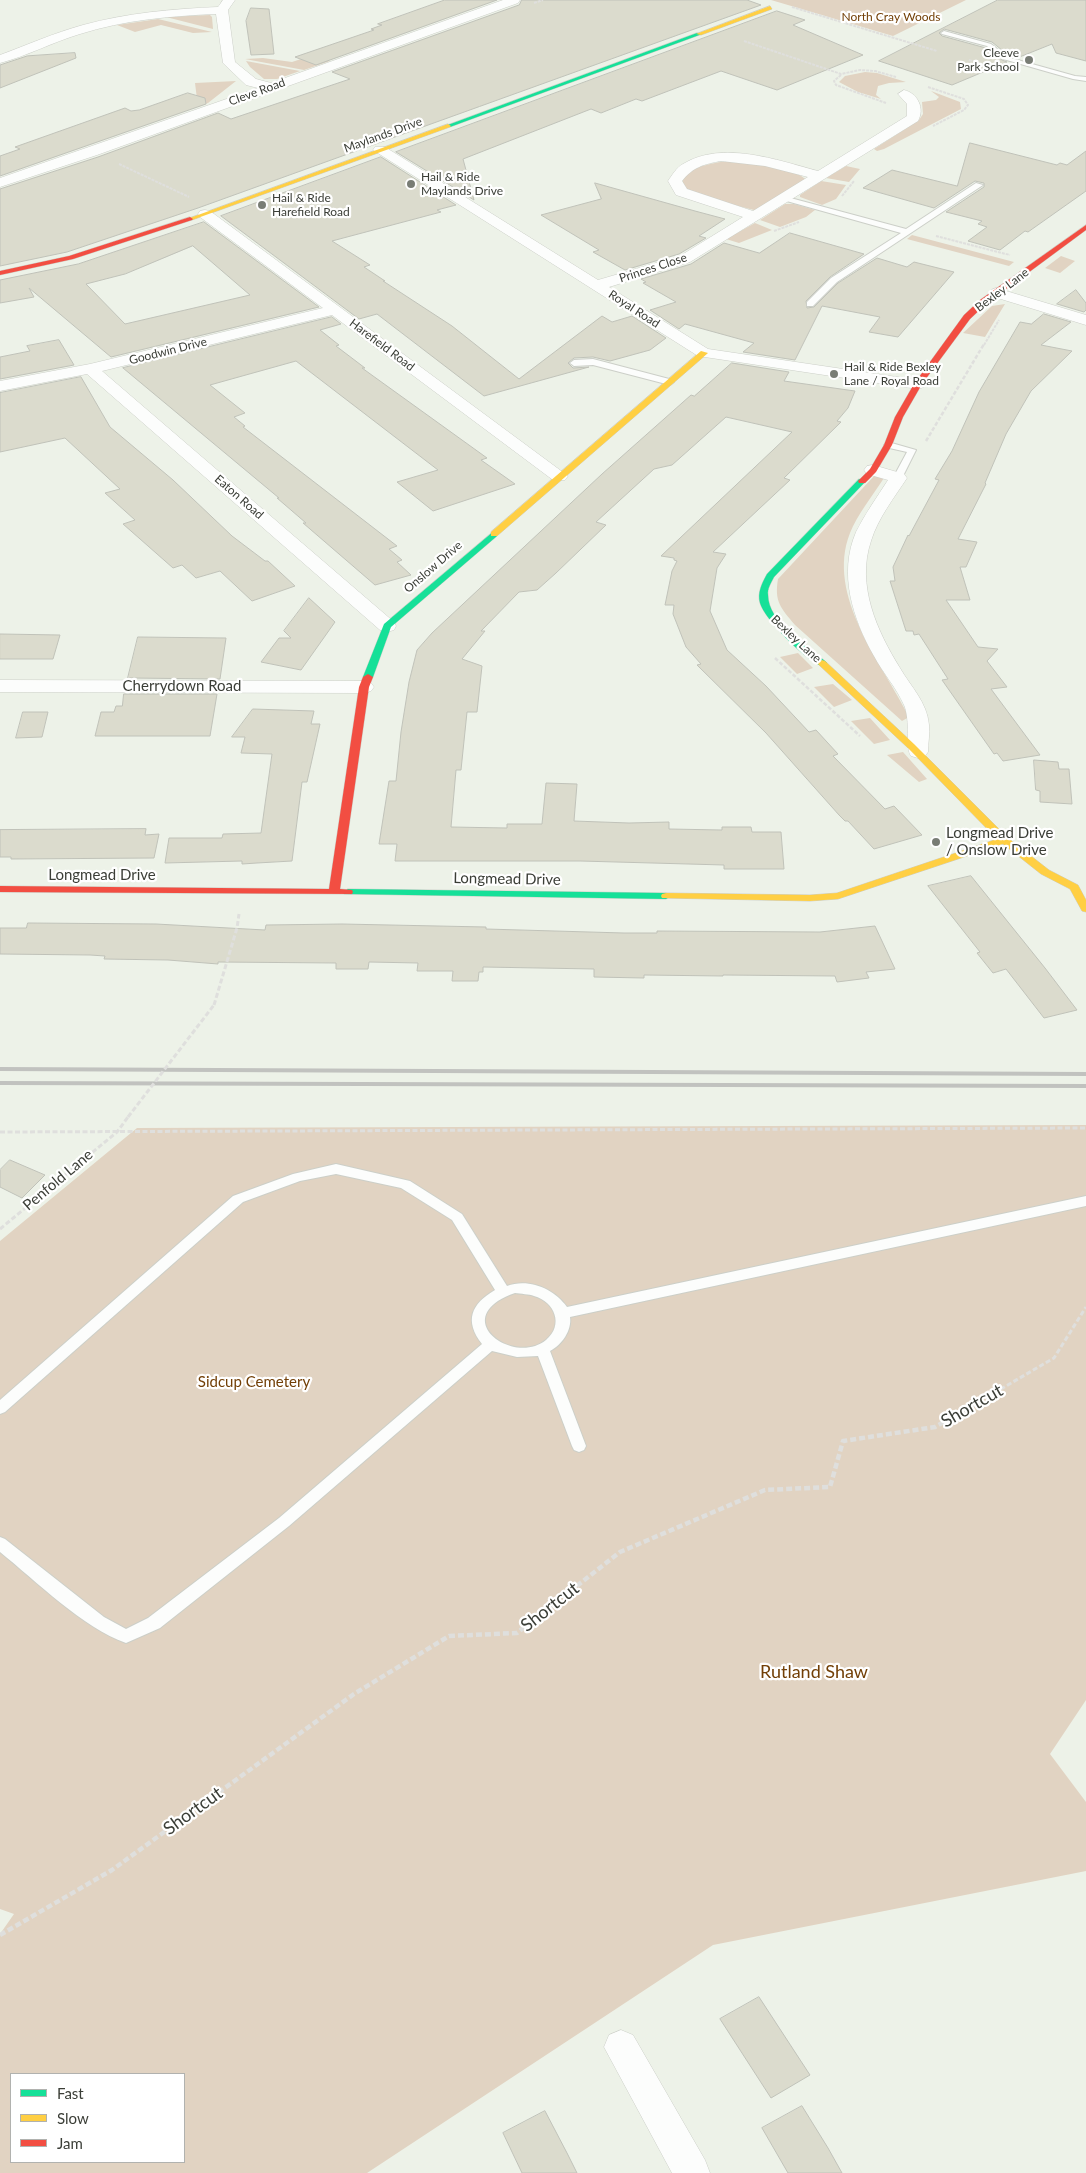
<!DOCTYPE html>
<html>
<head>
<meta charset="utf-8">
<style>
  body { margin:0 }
  #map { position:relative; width:1086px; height:2173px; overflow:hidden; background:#edf2e8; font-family:Lato,sans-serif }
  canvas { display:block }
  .legend { position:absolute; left:10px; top:2073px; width:175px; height:90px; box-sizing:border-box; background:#fff; border:1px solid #b1b2af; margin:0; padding:6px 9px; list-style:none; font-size:15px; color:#3b3e37 }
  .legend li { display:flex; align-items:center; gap:10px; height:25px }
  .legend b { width:25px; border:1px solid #b1b2af }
</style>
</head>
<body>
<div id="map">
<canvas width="1086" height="2173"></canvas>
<ul class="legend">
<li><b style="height:6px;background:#16e098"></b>Fast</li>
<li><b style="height:6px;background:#ffcf43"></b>Slow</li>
<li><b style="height:6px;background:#f24e42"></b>Jam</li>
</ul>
</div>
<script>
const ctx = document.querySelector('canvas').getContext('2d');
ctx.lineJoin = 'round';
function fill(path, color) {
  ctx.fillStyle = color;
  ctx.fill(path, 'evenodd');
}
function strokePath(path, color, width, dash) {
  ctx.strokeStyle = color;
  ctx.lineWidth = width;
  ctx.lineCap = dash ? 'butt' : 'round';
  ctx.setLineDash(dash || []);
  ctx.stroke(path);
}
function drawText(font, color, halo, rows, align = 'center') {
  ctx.font = font + ' Lato,sans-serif';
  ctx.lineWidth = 4.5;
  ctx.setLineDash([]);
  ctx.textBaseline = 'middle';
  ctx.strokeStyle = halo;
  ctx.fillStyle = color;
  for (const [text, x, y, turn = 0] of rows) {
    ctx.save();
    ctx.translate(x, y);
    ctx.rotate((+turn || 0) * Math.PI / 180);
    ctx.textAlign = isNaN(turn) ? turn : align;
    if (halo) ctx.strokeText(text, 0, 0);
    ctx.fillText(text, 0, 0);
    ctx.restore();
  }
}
fill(new Path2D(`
  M771,0H966L893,36Z
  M210,15L212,17L213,29L166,17Z
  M158,19L212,32L193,33L161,25L135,32L117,25Z
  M313,55L330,61L304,70L245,59L263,58L292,62Z
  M246,61L300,71L277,79H264L250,67Z
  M865,72L877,73L906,82L889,83L878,86L876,95L881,99L858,92L839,82L845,76Z
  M236,81L208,103L198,107L195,83Z
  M931,91L960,102L961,109L884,149L877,151L874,149L919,120L923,114L922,102L936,100L939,97Z
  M730,161C745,161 799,168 807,181L758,211L690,194C665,170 715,162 730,161Z
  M846,166L860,169L849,182L826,178Z
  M821,181L846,185L836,199L822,205L800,197V195Z
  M785,204H794L815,210L806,217L780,227L760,220Z
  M755,223L772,230L739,243L726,239Z
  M912,235L1014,262L1009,266L907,239Z
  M1061,256L1075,261L1060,273L1045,268Z
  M1005,304L985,337L963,333L992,306Z
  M875,475L884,478C873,495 857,515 850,533C825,596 883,664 909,717L902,721L795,625C781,608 774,602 778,579Z
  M798,653L813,668L797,674L780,657Z
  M833,684L852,700L834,707L814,687Z
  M870,718L890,740L874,744L851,721Z
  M903,752L927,779L919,782L887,755Z
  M1086,1125V1700L1050,1754L1086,1802V1871L713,1945L367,2173H0V1934L14,1914L0,1909V1241L137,1128ZM11,2074H184V2162H11Z`), '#e1d3c2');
const building = new Path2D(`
  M445,0H497L316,65L295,57L374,30L371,29L382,25L378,24Z
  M522,0H747L761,5L198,208L67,252L0,266V189L98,157L218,113L231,119L350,79L332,72L519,5Z
  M998,0H1086V61L1056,53L1052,44L1017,58L1008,55L992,42L944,29L939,33L942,36L986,48L1002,60L1007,62L952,85L879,61Z
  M251,8L269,9L274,54L251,55L246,21Z
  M777,11L805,20L793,25L863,55L777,90L721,71L642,101L636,99L601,113L591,109L463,159L474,200L396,152Z
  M75,53L76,58L0,88V65L27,56Z
  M188,93L205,98L206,104L0,176V156L20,149L15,147L125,108L131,111L139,110Z
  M970,143L1057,165L1060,163L1067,165L1086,151V191L1028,232L1025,231L1000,250L968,241L987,227L978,224L982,221L946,212L984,187V183L975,181L934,208L863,188L892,170L957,186Z
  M381,157L456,205L437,210L441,212L332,241L370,265L364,267L385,281H383L452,326L519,379L602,316L612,322L632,316L666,338L650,350L610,361L593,357L574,358L568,363L573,368L589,367L484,396L377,314L359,319L221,216Z
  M595,183L695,211L725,219L699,236L706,238L679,254L625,270L593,252L599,250L541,215L601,199Z
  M204,222L319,307L111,357L29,288L34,297L0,303V280L78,264ZM193,246L250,295L125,324L86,284L125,274Z
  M790,233L864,254L830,277L806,301L807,308L814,307L838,283L877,258L907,267L914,262L954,272L898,337L869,332L880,317L822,306L795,360L743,352L754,343L685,324L679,329L650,310L676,302L643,283L646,282L641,279L691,264L724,243L759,253Z
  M1076,290L1086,303V310L1084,312L1057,304Z
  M1044,314L1071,322L1041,345L1072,351L1031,391L1006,434L985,483L986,484L958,539L977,542L966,567H960L970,600H946L978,647L998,649L987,661L1007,687L991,689L1040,755L1003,761L997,753L994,754L942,680L948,679L919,634L914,635L913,631H906L890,581H895L893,567L908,535L909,536L939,480L935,479L952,451L979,392L1020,322L1031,324Z
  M332,317L341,324L320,330L339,345L336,346L365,368H362L487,458L481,460L515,484L433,511L397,482L438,470L296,361L210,385L245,413L234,417L245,426L243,427L397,546L389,549L402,560L397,562L411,575L375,585L303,523H306L277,498H279L123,368Z
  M59,340L74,365L0,379V357L30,351L27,346Z
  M732,363L789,372L784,381L855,391L848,408L837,421L841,422L784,478L790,480L713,552L726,554L717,568L710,611L727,650L766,686L809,732L816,730L838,754L833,756L885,809L894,806L922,835L874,849L848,821H845L839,815L766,733L697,665L701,664L686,647L673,614L674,605H665L672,571L677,561L674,560V558L661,556L792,432L726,417L672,465L654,469L596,522L606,525L556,573L537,590L519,592L481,631H485L462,659L482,666L477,712H467L461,770H456L451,827L507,828V824H542L546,783L577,784L574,821L629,823L669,822V829L722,830V827H751L752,832H781L784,869H724V865L580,861H395L397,844H379L389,781H396L401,732L409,682L417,650L432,633L602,474L691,395L694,396Z
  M81,377L110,427L173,480L232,536L265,561H268L295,586L252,601L220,571L196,578L182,565L173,568L123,524L135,520L105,493L120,489L65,438L0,452V393Z
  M309,598L335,622L301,670L261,662L279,638H291L284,631Z
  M0,634L60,635L53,659H0Z
  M138,637L226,638L220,679L128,678Z
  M124,694H217L210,736H95L101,712H114L116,706H122Z
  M253,709L314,711L311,724H320L307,782H302L292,861L257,863L242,864V861L165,863L169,838H222L223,834L261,833L272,754L241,753L245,737H232Z
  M23,712H48L42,737L16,738Z
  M1034,760L1058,762L1059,769H1069L1072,804L1040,802V791L1036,790Z
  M146,829L145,835L159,834L154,858L11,859V857H0V830Z
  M971,876L1045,968L1077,1010L1044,1018L1006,969L993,973L977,953L980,952L928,886Z
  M28,923L156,924L265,930L266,925L342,924L486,927V929L624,933H657V931L820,932L875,926L895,969L866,972L869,978L837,982L835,976L723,975V976L644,975V978L594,977V969L483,967V972H479L478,981H452L453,971H417L418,963L369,962L368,969H336V963L218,962V964L168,960L104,959L105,956L90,955L0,954V928H26Z
  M10,1160L45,1175L22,1198L0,1187V1170Z
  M759,1997L810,2075L771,2098L720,2019Z
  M802,2106L828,2148L842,2173H788L762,2128Z
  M545,2111L567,2153L577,2173H522L503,2133Z`);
fill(building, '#dbdbcd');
strokePath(building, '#c0c2b9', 1);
const lane = new Path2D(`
  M944,31L991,44L1007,57L1075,76L1086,77V81L1073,79L1003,59L987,46L942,34L941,33Z
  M976,183L983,185L837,282L813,306H807V302L831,278L901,233L783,200V196L906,229Z
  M593,359L673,380L674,382L670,385L593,365L574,366L570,363L574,360Z
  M888,442L916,450L901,480L898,481L893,478L907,452L885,447L884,445Z
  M336,1164L410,1181L462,1214L507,1286C529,1278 554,1289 567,1307L1086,1196V1206L570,1317C572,1330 562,1345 550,1351L586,1446L584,1450L579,1452L574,1450L572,1446L538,1356L517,1357L492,1351L289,1526L160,1628L126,1643C83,1628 36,1581 0,1552V1537L5,1539L104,1617L126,1629L148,1618L279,1518L482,1344C464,1321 471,1304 495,1290L452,1220L401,1188L336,1174L300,1181L243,1202L5,1412L0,1414V1400L233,1196L293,1174ZM515,1293C521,1294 529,1294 534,1296C555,1302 564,1325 546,1340C513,1367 446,1317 515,1293Z`);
const street = new Path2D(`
  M223,0H235L228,10L235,62L256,79L271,83L503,0H520L518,3L97,155L0,187V178L258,88L246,85L223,63L216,14C170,16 124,20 80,34C53,42 27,56 0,63V55C27,45 54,33 83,25C127,13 172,9 218,7Z
  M904,90C918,93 925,109 918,121L690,262L609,287L708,349L924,381L926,384L924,387L918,389L698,356L373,150L375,147H385L598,280L680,256L743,217L676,195L668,181C672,175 677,167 683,164C722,140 777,160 818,171L907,116V104L898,94ZM721,161L765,166L808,177L753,211L687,189L682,181C693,167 704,164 721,161Z
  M205,210L210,211L568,476L565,480H553L332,315L102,371L394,622L396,626L394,630L387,632L380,630L87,374L0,391V381L90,364L323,308L200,217L198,214L200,211Z
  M996,288L1086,315V325L991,296L988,293L991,290Z
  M873,465L904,474L907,478C894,498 878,518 871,541C856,585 877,631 900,668C911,687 927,702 929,725C930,734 928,743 928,752L925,756L918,758L911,756C905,748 911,721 904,705C896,687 883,673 874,656C853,619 838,574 856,532C865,514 877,497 888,480L867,474L864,470L867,466Z
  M0,680L364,681L371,683L374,687L371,691L364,693L0,692Z
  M621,2030L633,2035L705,2160L710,2173H672L604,2047L609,2035Z`);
const fast = new Path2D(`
  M697,33L702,34L450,127L445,126Z
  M859,479L866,481L774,577C771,583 767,589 768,595C768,622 806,646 825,661L827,663L822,666C806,661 765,620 760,603C757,593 762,583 767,574Z
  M494,531L497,532V536L391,627L373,677L368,680L365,679L363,677L384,624Z
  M348,889L666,893L671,896L666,899L344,894L343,892Z`);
const slow = new Path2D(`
  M770,6L772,9L701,35L696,34Z
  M448,124L451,126L450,127L192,220L187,219Z
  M701,351L708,353L497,536H491V532Z
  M822,660L825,661L914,744L1008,838L1049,870L1078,885L1086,900V912L1082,911L1070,889L1041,874L1003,844L838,899L810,901L662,898L661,896L662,894L666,893L810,895L837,893L997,839L908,748L819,665L817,663Z`);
const jam = new Path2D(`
  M190,217L193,219L192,220L73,259L0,275V271L69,256Z
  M1086,225V230L986,304L970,319L922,384L903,417L892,445L876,472L865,483H859L858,481L870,469L884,445L895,417L914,384L964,315L980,300Z
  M368,674L373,677L369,687L340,889L352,890L353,892L352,894L0,892V886L329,889L359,687L363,677Z`);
strokePath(lane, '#cccfc8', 2);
strokePath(street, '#cccfc8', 1);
strokePath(fast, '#cccfc8', 1);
strokePath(slow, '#cccfc8', 1);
strokePath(jam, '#cccfc8', 1);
strokePath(new Path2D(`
  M534,3L543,0
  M792,7L937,51
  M744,41L841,74L860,70L875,71L896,77
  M969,60L982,64
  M841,75L834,81L836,85L886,103
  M928,87L964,99L968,105L964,110L933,126
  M119,164L189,197
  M842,196L854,181
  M774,231L799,222
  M936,236L1010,255
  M984,345L999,320`), '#dfdfdd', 2, [3, 1]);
strokePath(new Path2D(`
  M926,441L984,344
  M775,658L860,736`), '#dfdfdd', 2.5, [4, 2]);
strokePath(new Path2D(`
  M214,1005L237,928L239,914
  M0,1132L1086,1128
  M0,1229L117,1132L128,1117
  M994,1393L1054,1358L1086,1307`), '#dfdfdd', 3, [5, 2.5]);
strokePath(new Path2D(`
  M0,1935L112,1870L354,1694L449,1636L517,1633L620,1552L765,1490L830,1487L843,1441L935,1427L996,1392`), '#dfdfdd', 4.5, [6, 3]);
fill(lane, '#fcfdfc');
fill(street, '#fcfdfc');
fill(fast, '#16e098');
fill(slow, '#ffcf43');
fill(jam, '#f24e42');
strokePath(new Path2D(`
  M0,1069L1086,1074
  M0,1083L1086,1086`), '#c1c2bf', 4);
strokePath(new Path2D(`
  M128,1117L214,1005`), '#dfdfdd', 3, [5, 2.5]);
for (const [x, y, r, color] of [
  [1029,60,5,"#797d75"],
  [411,184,5,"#797d75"],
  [262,205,5,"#797d75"],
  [834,374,5,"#797d75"],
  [936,842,5,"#797d75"]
]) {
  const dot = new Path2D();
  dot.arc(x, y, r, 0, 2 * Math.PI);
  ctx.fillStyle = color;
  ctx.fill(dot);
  strokePath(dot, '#fff', 2);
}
drawText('12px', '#723f06', '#fff', [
  ["North Cray Woods",891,17]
]);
drawText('12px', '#3b3e37', '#fff', [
  ["Cleeve",1019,53,"right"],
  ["Park School",1019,67,"right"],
  ["Hail & Ride",421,177],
  ["Maylands Drive",421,191],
  ["Hail & Ride",272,198],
  ["Harefield Road",272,212],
  ["Hail & Ride Bexley",844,367],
  ["Lane / Royal Road",844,381]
], 'left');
drawText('12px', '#3b3e37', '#fff', [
  ["Cleve Road",257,92,-20],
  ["Maylands Drive",383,135,-20],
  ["Princes Close",653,268,-18],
  ["Bexley Lane",1002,290,-37],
  ["Royal Road",634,309,33],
  ["Harefield Road",382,345,37],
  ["Goodwin Drive",168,351,-14],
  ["Eaton Road",239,497,41],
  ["Onslow Drive",433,567,-41],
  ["Bexley Lane",796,639,43]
]);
drawText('15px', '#3b3e37', '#fff', [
  ["Cherrydown Road",182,686],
  ["Longmead Drive",102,875],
  ["Longmead Drive",507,879,1],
  ["Penfold Lane",58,1180,-40]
]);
drawText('15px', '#3b3e37', '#fff', [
  ["Longmead Drive",946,833],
  ["/ Onslow Drive",946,850]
], 'left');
drawText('15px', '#723f06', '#fff', [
  ["Sidcup Cemetery",254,1382]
]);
drawText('18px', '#3b3e37', '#fff', [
  ["Shortcut",972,1406,-30],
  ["Shortcut",550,1607,-38],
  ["Shortcut",193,1811,-36]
]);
drawText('18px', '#723f06', '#fff', [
  ["Rutland Shaw",814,1672]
]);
</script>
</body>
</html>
